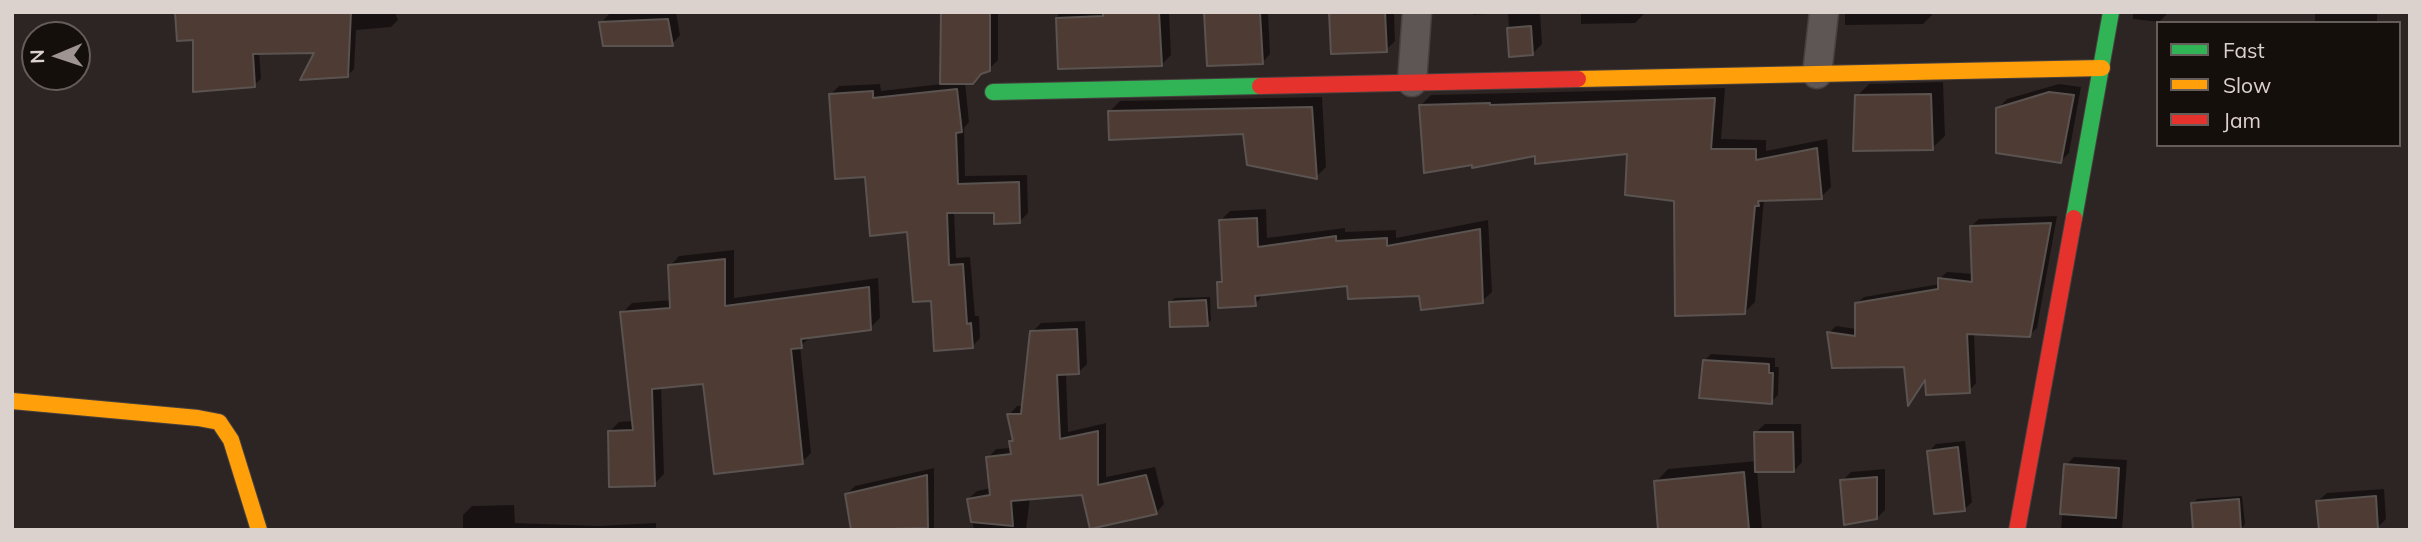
<!DOCTYPE html>
<html>
<head>
<meta charset="utf-8">
<style>
  body { margin:0 }
  #map { position:relative; width:2422px; height:542px; overflow:hidden; background:#2d2523; font-family:Mulish,sans-serif }
  canvas { display:block }
  .frame { position:absolute; inset:0; border:14px solid #dbd1cd; pointer-events:none }
  .legend { position:absolute; left:2156px; top:21px; width:245px; height:126px; box-sizing:border-box; background:#150f0c; border:2px solid #645d59; margin:0; padding:9px 12px; list-style:none; font-size:21px; color:#dbd1cd }
  .legend li { display:flex; align-items:center; gap:14px; height:35px }
  .legend b { width:35px; border:2px solid #645d59 }
  .north { position:absolute; left:21px; top:21px; width:70px; height:70px; box-sizing:border-box; background:#150f0c; border:2px solid #645d59; border-radius:50%; rotate:268deg; font-size:19px; font-weight:700; line-height:28px; text-align:center; color:#dbd1cd }
  .north::after { content:''; display:block; margin:auto; width:24px; height:32px; background:#9e9592; clip-path:polygon(50% 0,100% 100%,50% 72%,0 100%) }
</style>
</head>
<body>
<div id="map">
<canvas width="2422" height="542"></canvas>
<div class="frame"></div>
<ul class="legend">
<li><b style="height:9px;background:#30b455"></b>Fast</li>
<li><b style="height:9px;background:#ff9f0a"></b>Slow</li>
<li><b style="height:9px;background:#e5322d"></b>Jam</li>
</ul>
<div class="north">N</div>
</div>
<script>
const ctx = document.querySelector('canvas').getContext('2d');
ctx.lineJoin = 'round';
function fill(path, color) {
  ctx.fillStyle = color;
  ctx.fill(path, 'evenodd');
}
function strokePath(path, color, width, dash) {
  ctx.strokeStyle = color;
  ctx.lineWidth = width;
  ctx.lineCap = dash ? 'butt' : 'round';
  ctx.setLineDash(dash || []);
  ctx.stroke(path);
}
fill(new Path2D(`
  M178,12H395L398,20L391,27L356,30L354,69L347,76L317,51L259,52L261,79L254,85L194,38Z
  M676,12L680,35L672,44L601,23L609,14Z
  M943,12H998V60L989,69L965,82L969,122L964,128L965,176L1027,175L1028,213L1020,221L996,211H954L956,258L970,257L975,316H979L980,338L972,347L933,299L909,231L866,175L831,94L839,86L880,84L881,91L942,84Z
  M1058,12H1169L1171,55L1161,65L1060,67Z
  M1205,12H1268L1270,54L1262,63Z
  M1331,12H1394L1395,41L1386,50Z
  M1473,12H1540L1542,44L1533,53L1511,55L1508,13L1473,15Z
  M1581,12H1644V14L1635,23L1581,24Z
  M1845,12H1932V15L1923,24L1845,25Z
  M2133,12H2169L2159,22L2133,19Z
  M2315,12H2377V23H2315Z
  M1943,82L1945,136L1932,148L1857,96L1869,84Z
  M2059,84L2081,87L2069,153L2061,161L1998,108L2007,99Z
  M1725,88L1721,139L1766,140V151L1827,139L1831,187L1821,197L1764,199L1755,302L1744,313L1676,199L1629,152L1536,154L1421,105L1431,95Z
  M1322,97L1326,167L1316,177L1245,132L1109,112L1120,101Z
  M1266,209L1267,238L1345,228V232L1396,230V238L1488,220L1492,292L1482,301L1349,284L1264,293L1255,305L1218,283L1224,278L1221,220L1230,211Z
  M2057,216L2037,328L2029,335L1974,333L1976,383L1969,391L1927,379L1910,402L1905,365L1829,333L1836,326L1856,329V304L1864,297L1940,284L1939,279L1947,272L1974,274L1971,226L1979,219Z
  M734,250V298L878,278L880,318L870,328L811,337L800,346L811,453L802,462L705,382L661,386L664,474L654,484L610,431L619,422L634,421L622,313L632,303L672,300L670,266L679,256Z
  M1210,297L1211,320L1207,324L1170,302L1175,298Z
  M1085,321L1087,364L1079,372L1066,373L1068,432L1106,423V477L1155,467L1164,504L1156,513L1083,493L1030,498L1026,530H974L968,499L977,491L991,488L988,458L996,449L1012,448L1011,442L1014,438L1009,415L1017,406H1024L1032,332L1041,323Z
  M1711,354L1775,358V367H1779L1778,395L1771,402L1704,361Z
  M1765,424H1801L1802,462L1794,471L1757,470L1762,530H1660L1656,482L1668,469L1757,461L1756,432Z
  M1965,441L1972,502L1965,509L1929,452L1936,444Z
  M2074,457L2127,460L2122,530H2061L2066,465Z
  M934,468V530H853L847,494L855,486Z
  M1885,469V510L1877,518L1842,481L1851,472Z
  M2384,489L2386,519L2377,528L2318,501L2327,493Z
  M2242,496L2245,524L2241,529L2193,504L2197,499Z
  M514,505L515,523L599,526L656,523V530H463V515L472,506Z`), '#0007');
const building = new Path2D(`
  M175,12H351L348,77L300,80L314,53L253,54L255,87L193,92V40L177,41Z
  M941,12H990V71L981,74L973,84H940Z
  M1103,12H1159L1162,66L1058,69L1056,18L1103,16Z
  M1204,12H1260L1263,64L1207,66Z
  M1329,12H1385L1387,52L1331,54Z
  M668,19L673,46H603L599,22Z
  M1531,26L1533,55L1509,57L1507,28Z
  M957,89L962,132L956,133L958,184L1019,182L1020,223L994,224V213H947L949,265L963,264L967,324L971,323L973,348L934,351L931,301L913,302L907,232L870,236L865,177L835,179L829,94L873,91V98Z
  M2049,92L2074,95L2061,163L1996,153V108Z
  M1931,94L1933,150L1853,151L1855,95Z
  M1715,98L1711,149H1756V160L1817,148L1822,199L1758,201L1759,206H1755L1745,314L1675,316L1674,201L1625,195L1627,154L1535,164V156L1472,168V165L1424,173L1419,105L1490,103V105Z
  M1312,107L1317,179L1247,165L1243,134L1109,140L1108,111Z
  M1257,218L1258,247L1336,236V241L1387,238V246L1480,229L1483,303L1421,310L1419,296L1348,299L1347,286L1255,296L1256,306L1218,308L1217,282H1222L1219,220Z
  M2051,223L2030,337L1967,334L1970,393L1926,395L1925,380L1908,406L1904,367L1832,368L1827,332L1855,336V303L1938,289V278L1972,282L1970,226Z
  M725,259V306L869,287L871,330L801,339L802,348L791,349L803,464L714,474L703,384L652,389L655,486L609,487L608,431L633,430L620,312L670,308L668,265Z
  M1206,300L1208,326L1170,327L1169,302Z
  M1077,329L1079,374L1057,375L1060,439L1098,431V485L1146,475L1157,514L1090,529L1082,495L1011,501L1013,526L971,522L967,499L990,495L986,457L1011,454L1009,441H1013L1007,414H1021L1030,331Z
  M1703,360L1769,364V373H1773L1772,404L1699,398Z
  M1754,432H1793L1794,472H1755Z
  M1958,447L1965,511L1934,514L1927,451Z
  M2064,464L2119,468L2116,518L2060,514Z
  M1744,472L1749,530H1658L1654,481Z
  M927,475L928,528L851,530L845,494Z
  M1877,477V519L1844,525L1840,480Z
  M2376,496L2378,530H2319L2316,501Z
  M2239,499L2241,530H2193L2191,503Z`);
fill(building, '#4e3c34');
strokePath(building, '#5a5350', 2);
const street = new Path2D(`
  M1817,74L1824,12
  M1412,82L1417,12`);
const fast = new Path2D(`
  M993,92L1260,86
  M2074,218L2111,12`);
const slow = new Path2D(`
  M1578,79L2102,68
  M12,401L198,418L219,422L231,440L259,530`);
const jam = new Path2D(`
  M1260,86L1578,79
  M2017,530L2074,218`);
strokePath(street, '#48413f', 31);
strokePath(fast, '#48413f', 18);
strokePath(slow, '#48413f', 18);
strokePath(jam, '#48413f', 18);
strokePath(street, '#5d5654', 28);
strokePath(fast, '#30b455', 16);
strokePath(slow, '#ff9f0a', 16);
strokePath(jam, '#e5322d', 16);
</script>
</body>
</html>
